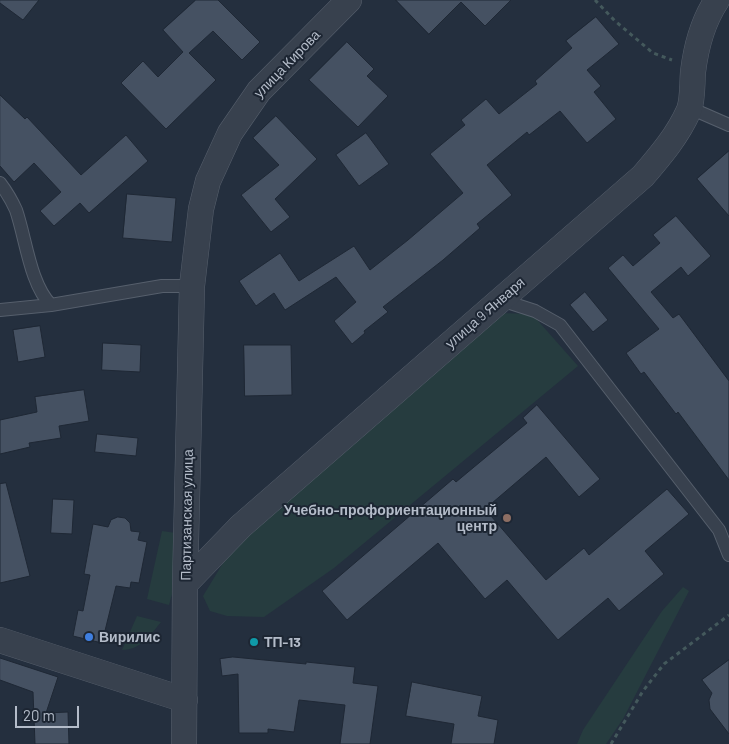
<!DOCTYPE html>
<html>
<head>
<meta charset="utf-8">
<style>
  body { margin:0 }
  #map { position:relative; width:729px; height:744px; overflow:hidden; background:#242f3e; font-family:Barlow,sans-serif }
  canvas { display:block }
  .scale { position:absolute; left:15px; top:706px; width:64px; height:22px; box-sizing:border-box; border:2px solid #b4bcc9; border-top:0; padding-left:6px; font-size:15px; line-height:18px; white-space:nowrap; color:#b4bcc9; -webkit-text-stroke:4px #1d2633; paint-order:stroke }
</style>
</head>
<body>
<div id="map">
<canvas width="729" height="744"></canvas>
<div class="scale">20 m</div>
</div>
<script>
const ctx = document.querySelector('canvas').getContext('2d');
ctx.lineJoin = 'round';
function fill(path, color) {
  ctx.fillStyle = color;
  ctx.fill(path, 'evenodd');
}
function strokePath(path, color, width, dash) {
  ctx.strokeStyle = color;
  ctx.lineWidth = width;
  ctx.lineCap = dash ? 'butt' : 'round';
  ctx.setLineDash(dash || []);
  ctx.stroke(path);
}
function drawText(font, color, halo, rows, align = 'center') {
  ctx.font = font + ' Barlow,sans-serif';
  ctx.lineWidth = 4;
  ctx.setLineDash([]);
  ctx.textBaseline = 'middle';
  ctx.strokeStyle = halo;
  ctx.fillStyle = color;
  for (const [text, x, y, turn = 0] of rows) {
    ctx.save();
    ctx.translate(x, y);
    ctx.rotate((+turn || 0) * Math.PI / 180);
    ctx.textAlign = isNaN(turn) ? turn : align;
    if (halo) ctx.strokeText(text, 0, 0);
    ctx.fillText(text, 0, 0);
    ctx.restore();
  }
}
fill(new Path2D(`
  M499,313L532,314L578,366L334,568L264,617L227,616L210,611L203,596L226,558L252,526Z
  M162,531L176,533L175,583L169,605L147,599Z
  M683,587L689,591L623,719L606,744H577L583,730L662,611Z
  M137,616L161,622C150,635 141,650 122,650Z`), '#263c3f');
const building = new Path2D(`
  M0,0H39L23,20L0,3Z
  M196,0H218L260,42L242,60L213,31L189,53L216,80L166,129L121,83L143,61L158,77L183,52L163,30Z
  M396,0H511L485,26L461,2L429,34Z
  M596,17L619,44L587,70L601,86L594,92L616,119L587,143L560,111L529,135L527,132L487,165L512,195L477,224L480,228L443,260L383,307L388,312L364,331L365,333L352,344L334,321L356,302L336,277L285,310L274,293L256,306L239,281L280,253L299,281L354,246L370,270L408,240L463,193L430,154L465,125L461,120L486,99L499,114L537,84L535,81L572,48L566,41Z
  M347,42L374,69L367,76L388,96L358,127L309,80Z
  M0,95L25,119L27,117L81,175L126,135L148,161L89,213L80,203L54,226L40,211L61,192L34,163L14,182L0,166Z
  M276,116L317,159L275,199L290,217L271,232L241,195L279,165L253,138Z
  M366,133L389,164L359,186L336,155Z
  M729,151V216L697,179Z
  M127,194L176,198L172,242L123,238Z
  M676,216L711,256L688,276L681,267L651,292L673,318L679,314L729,381V480L678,412L676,414L644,372L641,374L626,353L659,329L608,268L623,255L633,266L660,243L653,235Z
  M585,292L608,320L593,332L570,305Z
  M40,326L45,357L18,362L13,330Z
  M103,343L141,345L140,372L102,370Z
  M244,345H291L292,395L245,396Z
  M84,390L89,421L59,426L61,438L29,443L30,447L0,454V420L37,412L35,397Z
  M537,405L600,479L579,497L546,457L485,509L546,580L584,548L589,555L667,489L689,514L645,551L664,574L619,611L608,598L558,640L507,580L485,599L438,543L347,620L322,591L453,479L456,482L527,423L523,418Z
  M97,434L138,438L136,456L95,452Z
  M6,483L30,576L0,583V484Z
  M53,499L74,500L72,534L51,533Z
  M118,517L125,518L130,523L131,531L140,532L138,540L147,542L139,583L131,582L130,588L116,586L102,643L73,636L78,610L83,611L90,575L84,574L93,524L108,527L111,520Z
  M233,657L306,664V662L355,667L353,683L378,686L370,744H340L345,705L299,700L294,732L268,729V733H239L238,674L222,676L220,659Z
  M0,658L58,677L46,713L68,712L69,744H35L33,692L0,680Z
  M729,660V734L710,709L709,700L712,693L702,680Z
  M412,682L482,696L478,716L498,720L494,744H451L454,724L406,716Z`);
fill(building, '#455162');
strokePath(building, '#1f2835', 1);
const lane = new Path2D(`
  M690,108L729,125
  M0,183C6,191 12,201 16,210C26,239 30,284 51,305
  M501,300L535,311L560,325L719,530L729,555
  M0,310L51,305L162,286H192`);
const street = new Path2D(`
  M185,584L241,526L643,176C661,155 678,135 689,110C693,99 692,84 693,72C696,47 703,21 717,0
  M0,640L185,700
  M184,744L185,584L192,286L201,209L208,181L230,133L259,91L349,0`);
strokePath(lane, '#565f6c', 14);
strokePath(street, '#565f6c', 26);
strokePath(new Path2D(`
  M595,0L615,21L653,53L672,60
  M611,744L643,691L664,664L729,615`), '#44595c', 3, [4, 4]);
strokePath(lane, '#38414e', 12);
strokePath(street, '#38414e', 25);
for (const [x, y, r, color] of [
  [507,518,5,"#8d6e63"],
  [89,637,5,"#3f7fe0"],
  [254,642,5,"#0f9aa8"]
]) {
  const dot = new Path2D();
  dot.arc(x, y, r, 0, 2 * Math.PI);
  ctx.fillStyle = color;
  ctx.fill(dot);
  strokePath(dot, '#1d2633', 2);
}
drawText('14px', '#b4bcc9', '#1d2633', [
  ["улица Кирова",287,64,-46],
  ["улица 9 Января",485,313,-41],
  ["Партизанская улица",187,515,-89]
]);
drawText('bold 14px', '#b4bcc9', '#1d2633', [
  ["Учебно-профориентационный",497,510,"right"],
  ["центр",497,526,"right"],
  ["Вирилис",99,637],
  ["ТП-13",264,642]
], 'left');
</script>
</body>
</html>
